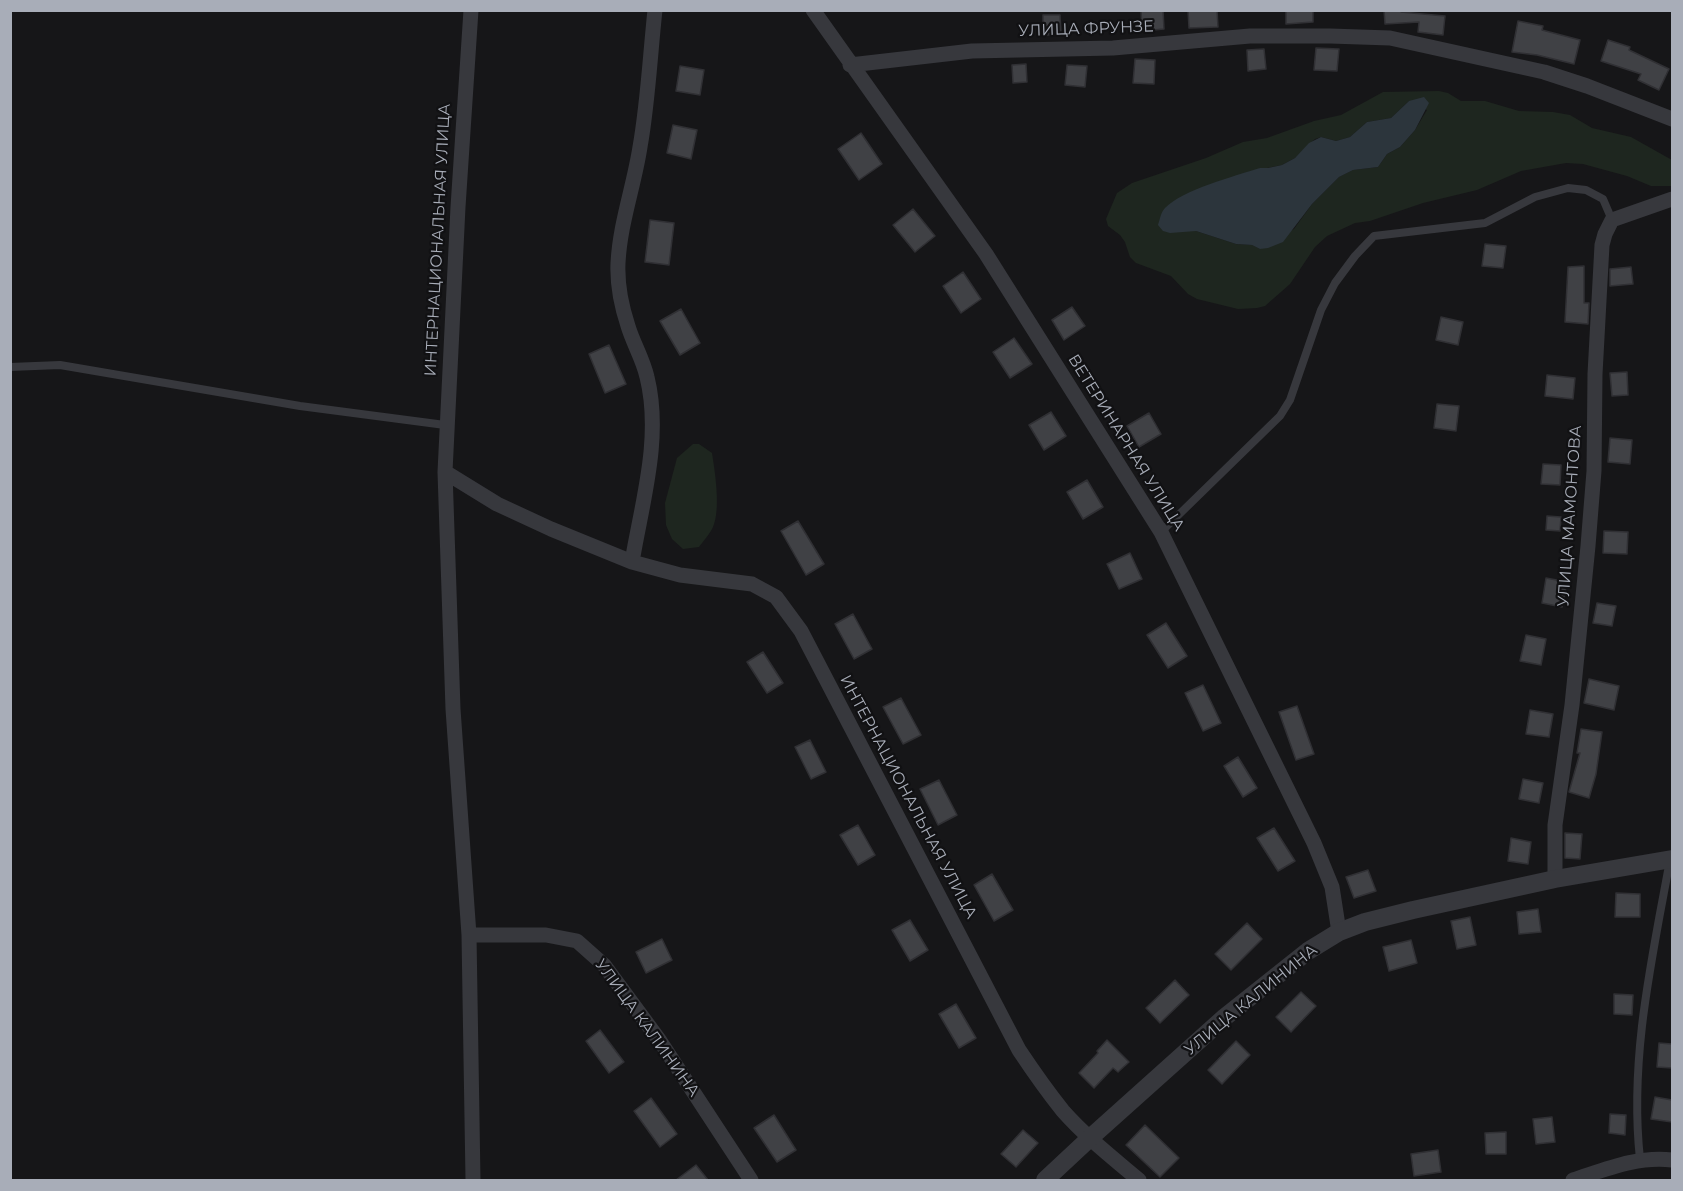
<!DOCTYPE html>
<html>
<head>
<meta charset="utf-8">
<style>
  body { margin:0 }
  #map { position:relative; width:1683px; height:1191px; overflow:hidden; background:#161618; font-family:Montserrat,sans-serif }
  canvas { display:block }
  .frame { position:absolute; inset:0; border:12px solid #a8adb8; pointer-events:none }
</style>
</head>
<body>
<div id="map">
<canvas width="1683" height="1191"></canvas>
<div class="frame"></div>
</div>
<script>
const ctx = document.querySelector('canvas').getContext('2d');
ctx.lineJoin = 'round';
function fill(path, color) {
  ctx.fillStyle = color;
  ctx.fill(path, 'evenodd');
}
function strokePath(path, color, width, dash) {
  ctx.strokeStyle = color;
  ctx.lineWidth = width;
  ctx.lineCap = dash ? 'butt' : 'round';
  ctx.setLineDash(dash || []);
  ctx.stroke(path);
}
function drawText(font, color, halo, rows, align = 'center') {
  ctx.font = font + ' Montserrat,sans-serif';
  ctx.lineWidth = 4.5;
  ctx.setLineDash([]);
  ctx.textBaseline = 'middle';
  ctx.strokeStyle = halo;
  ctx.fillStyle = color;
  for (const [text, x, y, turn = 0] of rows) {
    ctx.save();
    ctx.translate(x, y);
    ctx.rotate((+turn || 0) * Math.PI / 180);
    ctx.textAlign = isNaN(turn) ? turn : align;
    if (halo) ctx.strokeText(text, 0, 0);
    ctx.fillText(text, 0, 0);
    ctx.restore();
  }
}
fill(new Path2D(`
  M1439,91L1448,93L1461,101H1485L1519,111L1553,112L1570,115L1592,128L1631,137L1672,160V186H1651L1627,176L1583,164L1566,163L1521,171L1477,190L1423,203L1370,221L1355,223L1327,236L1315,247L1290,284L1265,306L1257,308L1238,309L1197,299L1188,294L1171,276L1136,263L1130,257L1125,242L1120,235L1108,226L1106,219L1117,193L1132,183L1206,158L1243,142L1267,138L1314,121L1341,115L1383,92ZM1409,101L1427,110L1415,130L1400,147L1387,154L1378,167L1353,170L1339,177L1312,204L1294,229L1260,249L1252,245L1236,244L1196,231L1260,168H1267L1282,165L1295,158L1315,139L1321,137L1336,141L1350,137L1367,122L1391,118Z
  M693,444H699L712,453C715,472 721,509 713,527C710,534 704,540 699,547L683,549L672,539L666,525L665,503L677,458Z`), '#1e261f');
fill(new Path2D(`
  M1424,97L1429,103L1415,130L1400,147L1387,154L1378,167L1353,170L1339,177L1312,204L1283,242L1268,248L1260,249L1252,245L1236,244L1196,231L1170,233L1163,231L1158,225C1160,219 1161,212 1165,208C1182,190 1235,176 1260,168H1268L1282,165L1295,158L1309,143L1321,137L1336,141L1350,137L1367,122L1391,118L1409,101Z`), '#2c353c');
const building = new Path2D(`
  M1141,10H1163L1164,29L1142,31Z
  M1188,10H1217L1218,27L1189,28Z
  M1286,10H1313V22L1286,24Z
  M1384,10H1401V12L1445,16L1443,35L1418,32L1419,22L1385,24Z
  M1043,15H1060L1061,35H1043Z
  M1518,21L1543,26L1542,30L1580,40L1574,64L1537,55L1512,52Z
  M1608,40L1630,47L1629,50L1669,69L1659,90L1638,80L1641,74L1601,61Z
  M1316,48L1339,49L1337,71L1314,70Z
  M1264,49L1266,69L1248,71L1247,50Z
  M1135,59L1155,60L1154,84L1133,83Z
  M1026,64L1027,82L1013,83L1012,65Z
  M1067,65L1087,66L1085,87L1065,85Z
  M680,66L704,70L700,95L676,91Z
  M673,125L697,130L691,159L667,153Z
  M861,133L882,164L859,180L838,149Z
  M913,209L935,236L915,252L893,225Z
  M650,220L674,223L669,265L645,262Z
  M1485,244L1506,246L1503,268L1482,266Z
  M1584,266V303H1589L1588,324L1565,322L1568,267Z
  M1631,267L1633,284L1610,286V269Z
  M963,272L981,299L961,313L943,286Z
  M1072,307L1085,326L1064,340L1052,320Z
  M681,309L700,343L680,355L660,321Z
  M1441,317L1463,322L1458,345L1436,340Z
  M1014,338L1032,364L1010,378L993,352Z
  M609,345L626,384L605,393L589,354Z
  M1627,372L1628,395L1612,396L1610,373Z
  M1547,375L1575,378L1573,399L1545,396Z
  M1437,404L1459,406L1456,431L1434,428Z
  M1051,412L1066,436L1044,450L1029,425Z
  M1149,413L1161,434L1139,447L1127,426Z
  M1610,438L1632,440L1630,464L1608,462Z
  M1543,464L1561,465L1560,485L1541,484Z
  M1087,480L1103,507L1083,519L1067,492Z
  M1547,516L1561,517L1560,531L1546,530Z
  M798,521L824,564L806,575L781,531Z
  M1604,531L1628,532L1627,554L1603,553Z
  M1130,553L1142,579L1119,589L1107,564Z
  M1546,578L1567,582L1562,607L1542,603Z
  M1597,603L1616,606L1612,626L1593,623Z
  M853,614L872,649L854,659L835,624Z
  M1166,623L1187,656L1168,668L1147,635Z
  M1526,635L1546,639L1541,665L1520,661Z
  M763,652L783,683L767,693L747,662Z
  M1589,679L1619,686L1614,710L1584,703Z
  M1203,685L1221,723L1203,731L1185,693Z
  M901,698L921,735L903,744L883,707Z
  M1297,706L1314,754L1296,760L1279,712Z
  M1530,710L1553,714L1549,737L1526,734Z
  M1581,729L1602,732L1596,774L1589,798L1569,792L1580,753H1577Z
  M810,740L826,772L811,779L795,747Z
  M1238,757L1257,788L1243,797L1224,766Z
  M1523,779L1543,783L1539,803L1519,799Z
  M939,780L957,815L938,825L920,789Z
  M858,825L875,855L858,865L840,835Z
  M1274,828L1295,861L1278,871L1257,838Z
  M1565,833L1582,834L1580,859L1565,858Z
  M1511,838L1531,842L1528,864L1508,861Z
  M1368,870L1376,891L1354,898L1346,877Z
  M992,874L1013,910L994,921L974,885Z
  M1616,893L1640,894V917H1615Z
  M1538,909L1541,932L1519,934L1517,912Z
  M1470,917L1476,945L1457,949L1451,921Z
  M910,920L928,950L910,961L892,930Z
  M1247,923L1262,939L1231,970L1215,954Z
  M662,939L672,960L646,973L636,952Z
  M1411,940L1417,963L1389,971L1383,947Z
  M1175,980L1189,995L1160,1023L1146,1008Z
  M1301,992L1316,1006L1291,1032L1276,1017Z
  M1614,994L1633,995L1632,1015L1614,1014Z
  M956,1004L976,1038L959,1048L939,1014Z
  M600,1030L624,1062L609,1073L586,1041Z
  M1107,1040L1129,1062L1118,1072L1113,1068L1094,1088L1079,1073L1098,1053L1097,1051Z
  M1236,1041L1250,1055L1222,1084L1208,1070Z
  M1659,1043L1672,1044V1068L1657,1067Z
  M1655,1097L1672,1100V1122L1651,1119Z
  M651,1098L677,1134L660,1147L634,1111Z
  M1610,1114L1626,1115L1625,1135L1609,1133Z
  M774,1115L796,1150L777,1162L754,1128Z
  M1552,1117L1555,1142L1536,1144L1533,1119Z
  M1145,1125L1179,1158L1160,1177L1126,1145Z
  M1023,1130L1038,1143L1016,1167L1001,1154Z
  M1506,1132V1154H1486L1485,1133Z
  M1438,1150L1441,1172L1414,1176L1411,1154Z
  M696,1165L708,1180H676Z`);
fill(building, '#404145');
strokePath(building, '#303034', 1.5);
strokePath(new Path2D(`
  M10,367L60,365L300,406L445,425
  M1161,532L1280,416L1290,400L1321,310L1335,283L1355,256L1374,236L1485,223L1535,197L1568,188L1586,190L1603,199L1612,220
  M1640,1159C1629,1059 1652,958 1670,860`), '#37383d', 8);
strokePath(new Path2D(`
  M471,10L458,207L445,472L453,709L469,935L473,1180
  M813,10L986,254L1161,532L1314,843L1332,887L1339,932
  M850,65L972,51L1113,48L1250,36H1330L1390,38L1544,72L1587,86L1672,119
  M445,472L497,504L551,529L632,562L680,575L752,584L776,597L801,631L1019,1050C1033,1071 1047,1091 1063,1111C1086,1137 1113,1158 1139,1180
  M632,562C642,502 662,438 647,377C643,359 633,343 628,326C621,305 617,285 618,263C620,223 634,186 640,147C648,102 650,56 655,10
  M1555,879V825L1572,705L1588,546L1594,471L1595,374L1602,245L1605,234L1612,220L1672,199
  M469,935H546L577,941L604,965L660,1041L751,1180
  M1573,1180C1607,1169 1637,1156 1672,1160`), '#37383d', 15);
strokePath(new Path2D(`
  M1045,1180L1090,1138L1225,1017L1308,951L1339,932L1365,922L1413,910L1555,879L1672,859`), '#37383d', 18);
drawText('16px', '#a8adb8', '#111113', [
  ["УЛИЦА ФРУНЗЕ",1086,29,-2],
  ["ИНТЕРНАЦИОНАЛЬНАЯ УЛИЦА",438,240,-87],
  ["ВЕТЕРИНАРНАЯ УЛИЦА",1126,443,58],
  ["УЛИЦА МАМОНТОВА",1570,516,-86],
  ["ИНТЕРНАЦИОНАЛЬНАЯ УЛИЦА",908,797,62],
  ["УЛИЦА КАЛИНИНА",1251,1000,-39],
  ["УЛИЦА КАЛИНИНА",647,1028,54]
]);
</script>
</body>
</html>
